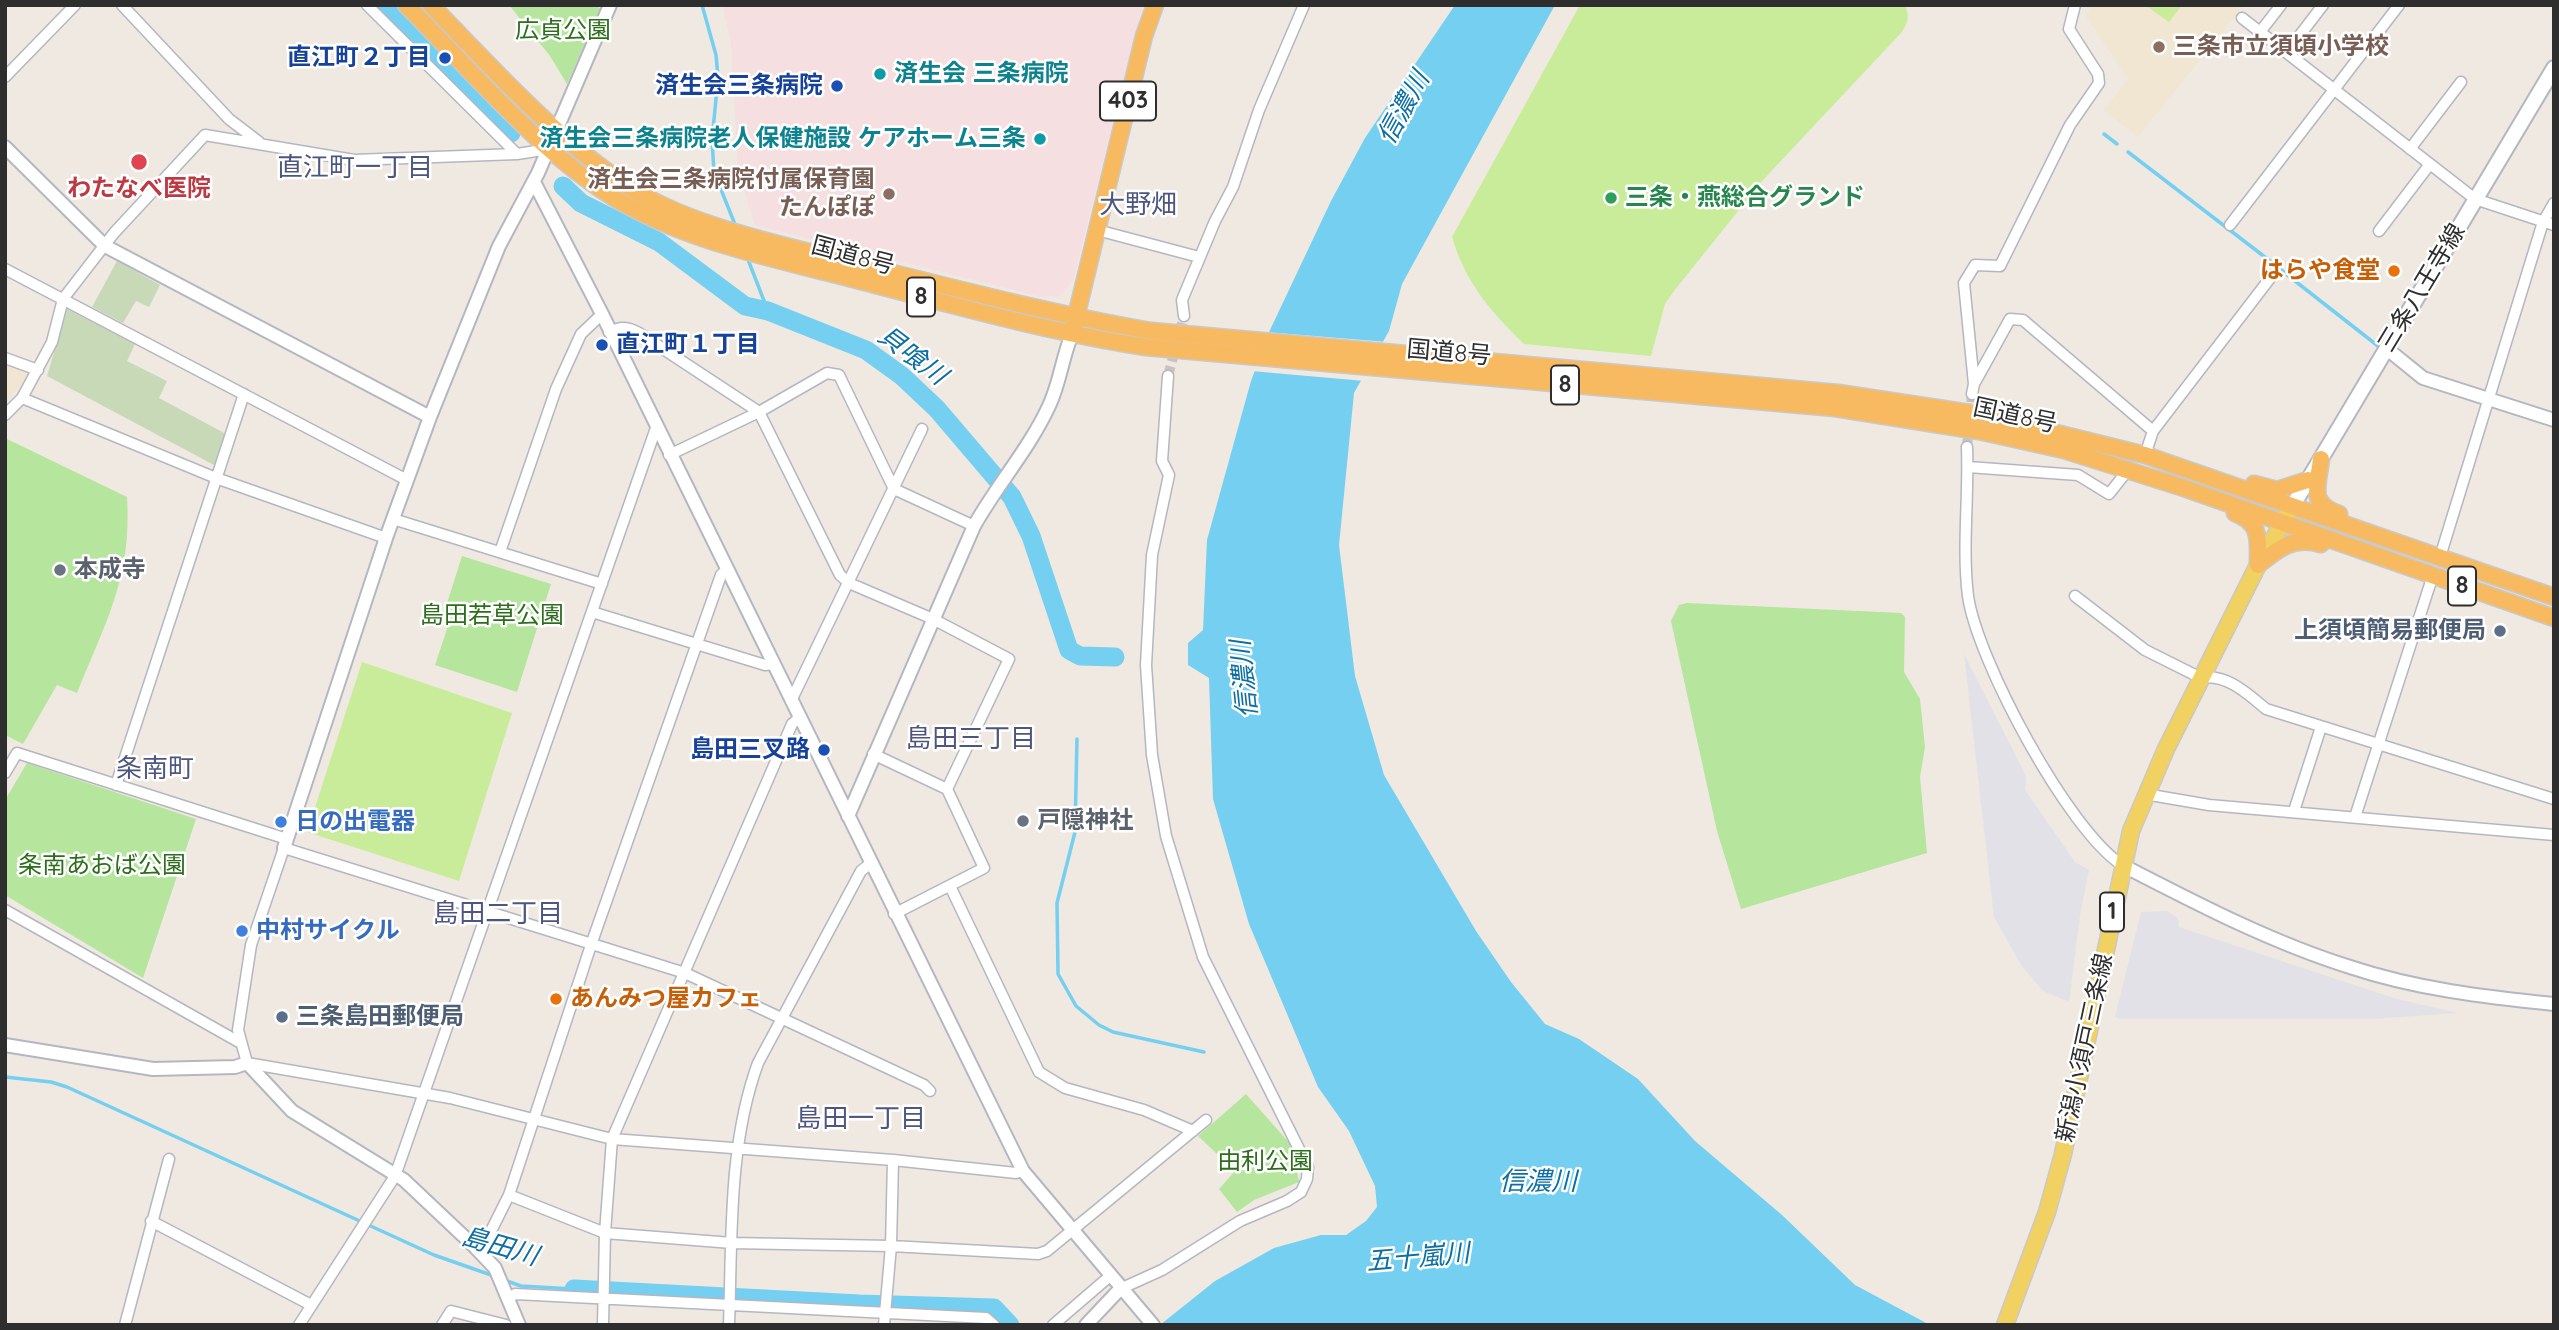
<!DOCTYPE html>
<html>
<head>
<meta charset="utf-8">
<style>
  body { margin:0 }
  #map { position:relative; width:2559px; height:1330px; overflow:hidden; background:#efe9e1; font-family:Quicksand,sans-serif }
  canvas { display:block }
  .frame { position:absolute; inset:0; border:7px solid #2e2e2e; pointer-events:none }
</style>
</head>
<body>
<div id="map">
<canvas width="2559" height="1330"></canvas>
<div class="frame"></div>
</div>
<script>
const ctx = document.querySelector('canvas').getContext('2d');
ctx.lineJoin = 'round';
function fill(path, color) {
  ctx.fillStyle = color;
  ctx.fill(path, 'evenodd');
}
function strokePath(path, color, width, dash) {
  ctx.strokeStyle = color;
  ctx.lineWidth = width;
  ctx.lineCap = dash ? 'butt' : 'round';
  ctx.setLineDash(dash || []);
  ctx.stroke(path);
}
function drawText(font, color, halo, rows, align = 'center') {
  ctx.font = font + ' Quicksand,"Noto Sans JP",sans-serif';
  ctx.lineWidth = 5;
  ctx.setLineDash([]);
  ctx.textBaseline = 'middle';
  ctx.strokeStyle = halo;
  ctx.fillStyle = color;
  for (const [text, x, y, turn = 0] of rows) {
    ctx.save();
    ctx.translate(x, y);
    ctx.rotate((+turn || 0) * Math.PI / 180);
    ctx.textAlign = isNaN(turn) ? turn : align;
    if (halo) ctx.strokeText(text, 0, 0);
    ctx.fillText(text, 0, 0);
    ctx.restore();
  }
}
fill(new Path2D(`
  M1964,654L2026,776L2025,790L2075,862L2089,870L2080,915L2069,1002L2043,991L2021,965L1994,917Z
  M2167,911L2178,918L2179,927L2397,999L2458,1013L2371,1019H2121L2115,1017L2141,912Z`), '#e3e1e8');
fill(new Path2D(`
  M2091,5H2244L2138,137L2104,110L2128,79L2086,16Z
  M5,363L31,373L5,404Z`), '#f0e6d1');
fill(new Path2D(`
  M722,5H1143L1073,280L1061,296L1041,297L755,225L738,169L731,42Z`), '#f5dfe0');
fill(new Path2D(`
  M509,5H597L600,9L567,84L550,56Z
  M5,438L127,497C132,577 106,621 77,693L57,685L23,744L5,735Z
  M462,556L551,584L517,692L435,665L447,629L442,619Z
  M1687,603L1901,613L1905,617L1904,672L1920,699L1925,747L1920,777L1927,853L1741,909L1717,831L1671,621L1679,605Z
  M27,763L196,819L143,978L5,895V800Z
  M1246,1094L1293,1147L1299,1182L1254,1200L1237,1212L1219,1189L1235,1171L1198,1136Z`), '#b6e59e');
fill(new Path2D(`
  M117,261L160,285L149,307L136,301L123,323L92,307Z
  M67,309L135,344L127,361L167,381L159,398L226,434L214,465L47,376Z`), '#c8d9b8');
fill(new Path2D(`
  M1580,5H1905C1910,17 1908,23 1901,33L1763,180L1674,291L1665,304L1651,356L1524,344C1491,312 1465,282 1452,237Z
  M2145,5H2182L2169,22Z
  M362,662L512,713L459,881L307,832Z`), '#c9ec9a');
fill(new Path2D(`
  M1455,5H1555L1402,284L1389,331L1354,393L1339,545L1355,676L1384,775L1476,931L1511,982L1545,1024L1579,1039L1638,1079L1695,1141L1782,1215L1855,1285L1930,1325H1160L1215,1281L1274,1248L1321,1235H1346L1366,1221L1377,1207L1375,1186L1349,1131L1318,1087L1249,924L1213,799L1209,678L1188,665V643L1203,630L1207,540L1251,381L1270,330L1331,201L1365,138Z`), '#75cff0');
fill(new Path2D(`
  M1266,332L1387,342L1365,381L1251,371Z`), '#efe9e1');
strokePath(new Path2D(`
  M702,5L716,55L718,78L712,140L714,172L736,227
  M2104,134L2117,144
  M2128,152L2274,264
  M747,257L768,311
  M2281,270L2378,346
  M1077,739L1075,832L1057,903L1058,974L1076,1006L1099,1025L1113,1032L1204,1052
  M5,1077L51,1082L67,1087L434,1255L494,1276
  M504,1280L521,1286L574,1289`), '#75cff0', 3.5);
strokePath(new Path2D(`
  M383,5L511,133
  M563,186L581,203L659,242L745,306L768,311L866,350L902,376L937,409L1012,497L1031,536L1069,650L1080,656L1115,657
  M574,1289L859,1304L994,1308L1010,1325`), '#75cff0', 19);
strokePath(new Path2D(`
  M1168,376L1184,316
  M1967,447L1972,394`), '#c8c4bd', 10, [10, 5]);
const minor = new Path2D(`
  M122,5L229,119L259,142
  M367,5L517,154
  M2242,18L2475,199L2554,225
  M2260,32L2281,5
  M2287,52L2323,5
  M5,77L75,5
  M2410,149L2461,82
  M2230,225L2399,5
  M1097,230L1199,257
  M2379,231L2430,164
  M5,269L407,480
  M1184,316L1182,300L1215,221L1233,187L1259,110L1304,5
  M609,332C621,326 628,327 639,333L759,412L840,575L849,583L933,619L1009,659L947,789
  M5,358L38,370
  M1974,384L2010,319L2023,320L2153,431
  M1972,394L1974,384L1964,283L1975,265L2000,266L2070,125L2099,83L2098,74L2069,29L2075,5
  M22,398L216,478L386,538
  M5,415L22,398L52,342L63,299L114,233L205,135L354,160L517,154L549,149
  M1967,447C1969,496 1962,547 1968,596C1977,660 2068,830 2122,865
  M669,455L759,412L827,373L839,375L894,489L974,526
  M2145,455L2153,431L2274,273
  M1968,467L2078,475L2109,494L2128,470
  M393,519L602,584
  M500,552L556,389L581,334L602,314
  M2440,557L2543,222L2554,203
  M2075,596L2145,650L2201,678C2226,673 2248,694 2266,709L2554,799
  M592,612L765,665L774,664
  M791,701L922,429
  M873,754L947,789L984,868L894,914
  M5,773L17,753L287,839
  M116,785L244,394
  M2145,794L2209,805L2554,835
  M2294,811L2321,727
  M2355,817L2433,575
  M950,886L1039,1072L1065,1088L1144,1110L1193,1131
  M5,910L239,1042
  M930,1091L924,1085L685,973L284,848L251,945L238,1030L247,1063L450,1098L612,1139L893,1160L1016,1173L1023,1171
  M509,1195L605,1233L732,1243L891,1246L1038,1254L1047,1251L1206,1120
  M151,1221L311,1305
  M480,1253L509,1195L592,942L721,575L726,570
  M1120,1289L1162,1270L1240,1221L1287,1201L1301,1192L1307,1179L1308,1167L1203,957L1166,836L1152,755L1146,665L1152,555L1169,475L1162,461L1168,376
  M508,1299L515,1294L986,1318L994,1325
  M125,1325L169,1159
  M299,1325L395,1176L656,428
  M442,1325L451,1311L506,1325
  M603,1325L605,1233L612,1139L792,724L799,718
  M729,1325C732,1239 728,1145 758,1063L861,871L871,863
  M884,1325L891,1246L893,1160
  M1053,1325L1110,1276`);
const tertiary = new Path2D(`
  M5,147L105,246L430,417
  M534,182L602,314L1023,1171L1153,1325
  M2386,348L2423,378L2554,420
  M848,816L974,526C997,485 1029,449 1049,406C1060,383 1062,358 1072,334
  M284,848L386,538L430,417L499,246L538,173L610,5
  M2122,865C2196,903 2270,942 2350,967C2416,989 2485,997 2554,1004
  M5,1045L153,1069L235,1067L247,1063L292,1111L404,1180L475,1247L495,1268L519,1325
  M1086,1325L1120,1289`);
const secondary = new Path2D(`
  M2292,507L2554,68`);
const primary = new Path2D(`
  M2005,1325L2047,1212L2063,1154L2131,831L2166,749L2258,565L2292,507`);
const trunk = new Path2D(`
  M406,5C471,70 538,151 616,199C687,242 777,259 857,280C953,305 1048,332 1146,347L1835,408L1979,431L2064,450L2184,488L2554,618
  M431,5C493,69 552,135 626,185C688,227 788,246 861,265C957,289 1053,314 1151,331L1838,393L1983,415L2145,455L2554,597
  M1074,325L1144,36L1155,5
  M2321,459C2318,486 2308,504 2339,514
  M2254,484L2277,490L2308,480
  M2235,513C2262,523 2258,541 2258,565
  M2258,565C2279,548 2293,536 2321,544`);
strokePath(minor, '#b4b7c1', 13);
strokePath(tertiary, '#b4b7c1', 16);
strokePath(secondary, '#b4b7c1', 18);
strokePath(primary, '#c9c9c9', 19);
strokePath(trunk, '#c9c9c9', 19);
strokePath(minor, '#fff', 10);
strokePath(tertiary, '#fff', 12);
strokePath(secondary, '#fff', 14);
strokePath(primary, '#f2d163', 16);
strokePath(trunk, '#f8ba60', 16);
for (const [x, y, r, color] of [
  [2159,47,7,"#8d6e63"],
  [445,58,7,"#1a4fb4"],
  [880,74,7,"#0f9aa8"],
  [837,86,7,"#1a4fb4"],
  [1040,139,7,"#0f9aa8"],
  [139,162,9,"#e0444e"],
  [889,194,7,"#8d6e63"],
  [1611,198,7,"#2e9e5b"],
  [2394,271,7,"#e8710a"],
  [602,345,7,"#1a4fb4"],
  [60,570,7,"#6b7280"],
  [2500,631,7,"#5c6f8a"],
  [824,750,7,"#1a4fb4"],
  [1023,821,7,"#6b7280"],
  [281,822,7,"#3f7fe0"],
  [242,931,7,"#3f7fe0"],
  [556,999,7,"#e8710a"],
  [282,1017,7,"#5c6f8a"]
]) {
  const dot = new Path2D();
  dot.arc(x, y, r, 0, 2 * Math.PI);
  ctx.fillStyle = color;
  ctx.fill(dot);
  strokePath(dot, '#fff', 2.5);
}
for (const [x, y, w] of [
  [1128,101,56],
  [921,297,28],
  [1565,385,28],
  [2462,586,28],
  [2112,912,24]
]) {
  const box = new Path2D();
  box.roundRect(x - w / 2, y - 19.5, w, 39, 5);
  ctx.fillStyle = '#fff';
  ctx.fill(box);
  strokePath(box, '#2e2e2e', 2);
}
drawText('bold 23px', '#2e2e2e', null, [
  ["403",1128,101],
  ["8",921,297],
  ["8",1565,385],
  ["8",2462,586],
  ["1",2112,912]
]);
drawText('24px', '#2c6e1b', '#fff', [
  ["広貞公園",563,31],
  ["島田若草公園",492,616],
  ["条南あおば公園",102,866],
  ["由利公園",1265,1162]
]);
drawText('bold 24px', '#785e54', '#fff', [
  ["三条市立須頃小学校",2173,47],
  ["済生会三条病院付属保育園",875,180,"right"],
  ["たんぽぽ",875,208,"right"]
], 'left');
drawText('bold 24px', '#164399', '#fff', [
  ["直江町２丁目",431,58],
  ["済生会三条病院",823,86],
  ["直江町１丁目",616,345,"left"],
  ["島田三叉路",810,750]
], 'right');
drawText('bold 24px', '#0d838f', '#fff', [
  ["済生会 三条病院",894,74],
  ["済生会三条病院老人保健施設 ケアホーム三条",1026,139,"right"]
], 'left');
drawText('bold 24px', '#be3a42', '#fff', [
  ["わたなべ医院",139,189]
]);
drawText('bold 24px', '#27864d', '#fff', [
  ["三条・燕総合グランド",1625,198]
], 'left');
drawText('24px', '#2e2e2e', '#fff', [
  ["国道8号",853,256,15],
  ["三条八王寺線",2422,288,-59],
  ["国道8号",1449,353,5],
  ["国道8号",2015,416,12],
  ["新潟小須戸三条線",2085,1048,-78]
]);
drawText('bold 24px', '#c56008', '#fff', [
  ["はらや食堂",2380,271],
  ["あんみつ屋カフェ",570,999,"left"]
], 'right');
drawText('bold 24px', '#5b616d', '#fff', [
  ["本成寺",74,570],
  ["戸隠神社",1037,821]
], 'left');
drawText('bold 24px', '#4e5e75', '#fff', [
  ["上須頃簡易郵便局",2486,631],
  ["三条島田郵便局",296,1017,"left"]
], 'right');
drawText('bold 24px', '#366cbe', '#fff', [
  ["日の出電器",295,822],
  ["中村サイクル",256,931]
], 'left');
drawText('italic 26px', '#0d6fa3', '#fff', [
  ["信濃川",1404,108,-61],
  ["貝喰川",912,356,37],
  ["信濃川",1245,679,-96],
  ["信濃川",1538,1182],
  ["島田川",500,1247,16],
  ["五十嵐川",1418,1258,-5]
]);
drawText('26px', '#4d5680', '#fff', [
  ["直江町一丁目",355,168],
  ["大野畑",1138,205],
  ["島田三丁目",971,739],
  ["条南町",155,769],
  ["島田二丁目",498,914],
  ["島田一丁目",861,1119]
]);
</script>
</body>
</html>
